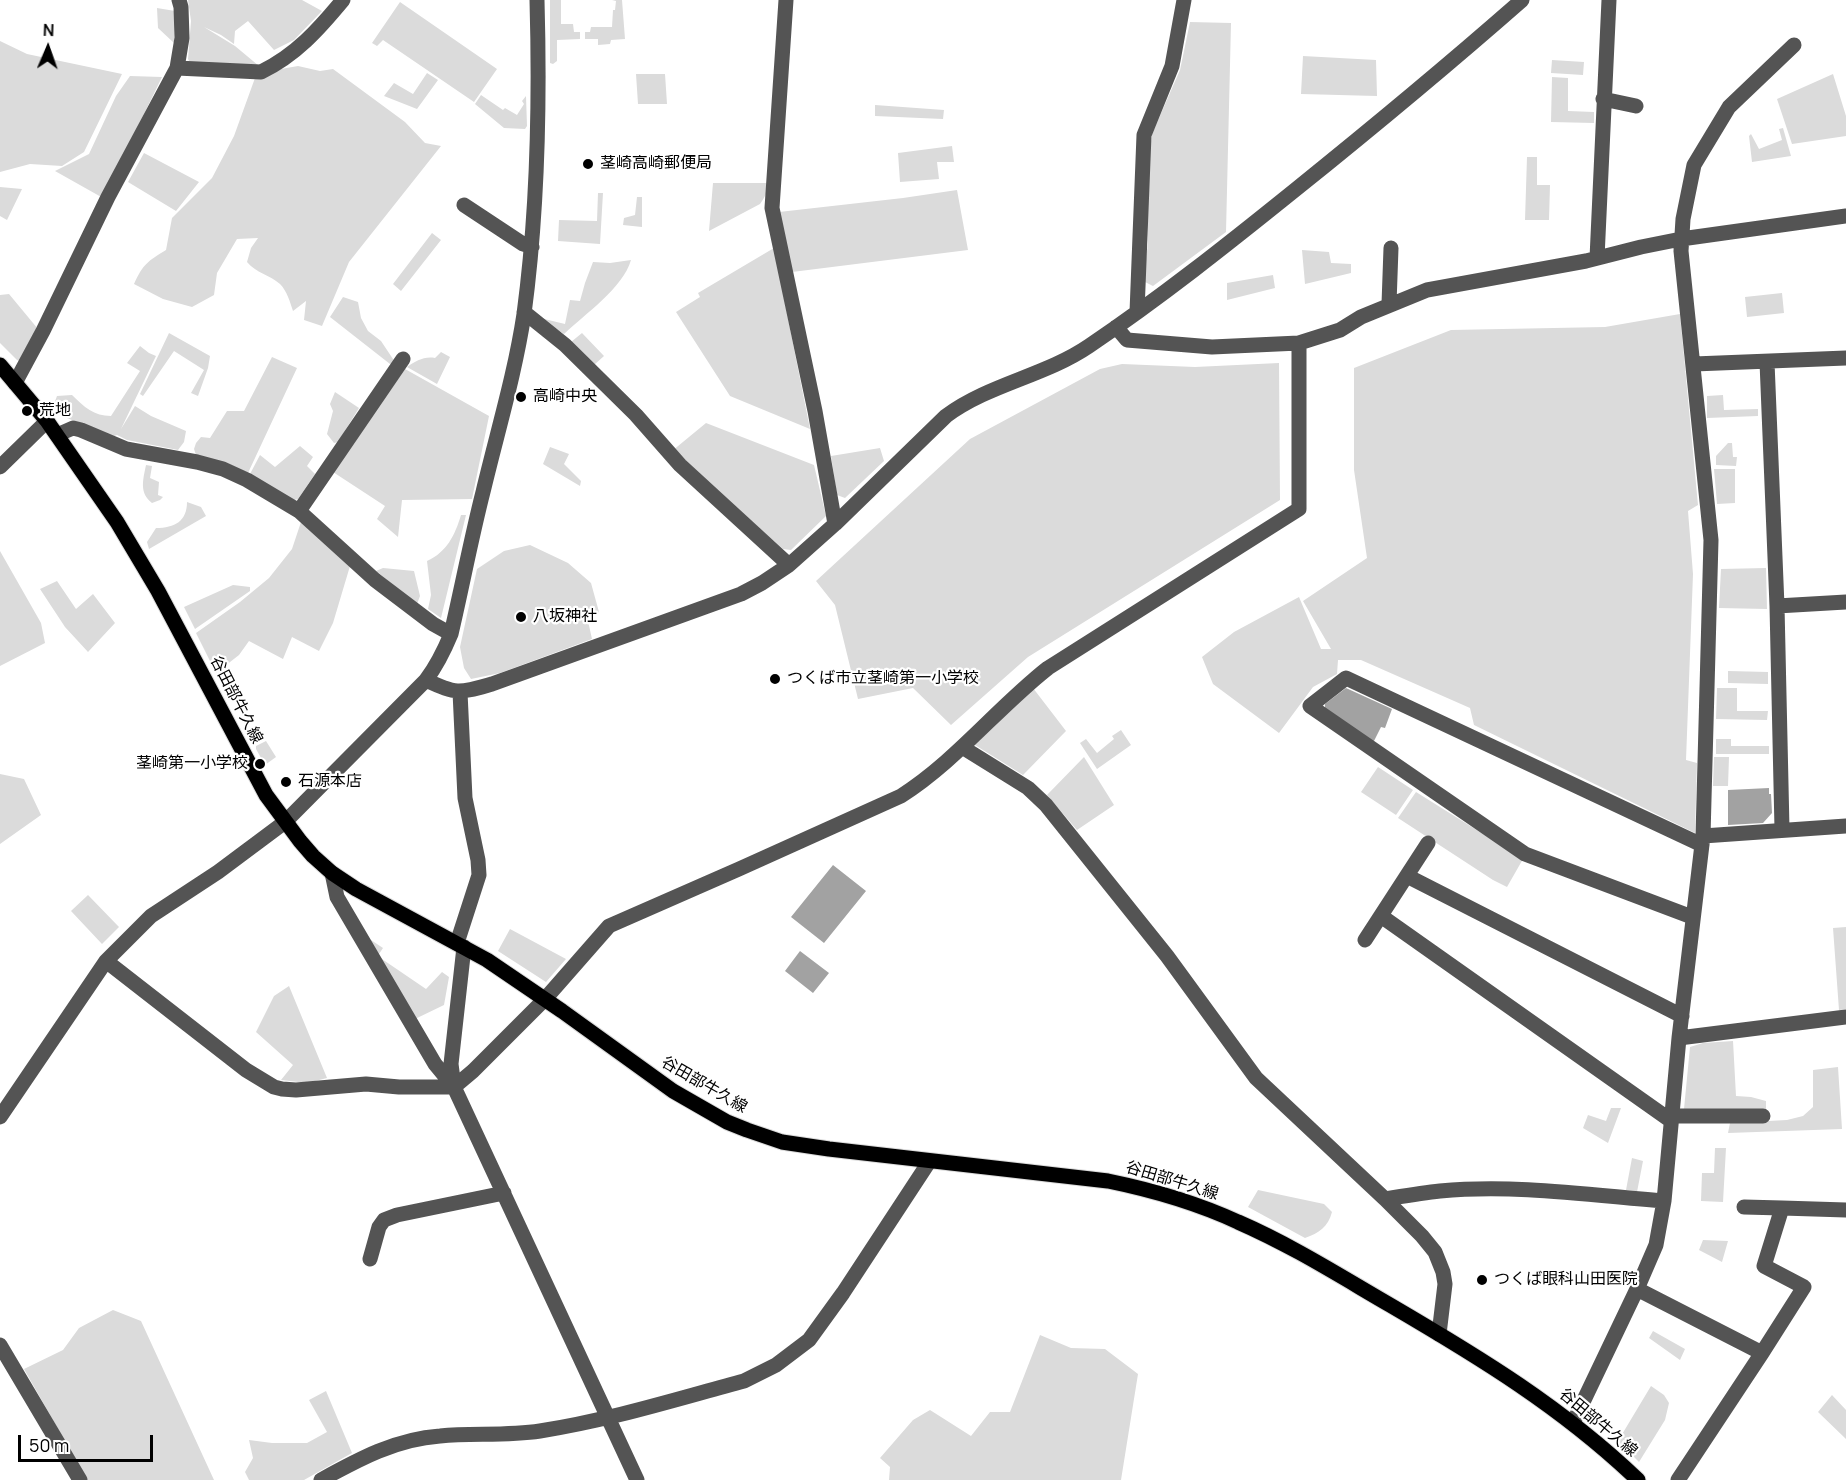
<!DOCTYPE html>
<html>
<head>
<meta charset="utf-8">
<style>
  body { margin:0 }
  #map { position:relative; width:1846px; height:1480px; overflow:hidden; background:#fff; font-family:Manrope,sans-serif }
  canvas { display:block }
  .north { position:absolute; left:18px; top:18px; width:60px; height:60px; -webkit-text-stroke:4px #fff; paint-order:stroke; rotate:2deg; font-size:16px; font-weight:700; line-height:24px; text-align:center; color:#000 }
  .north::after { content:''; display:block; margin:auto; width:21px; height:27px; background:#000; clip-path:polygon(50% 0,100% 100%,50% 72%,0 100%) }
  .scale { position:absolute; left:18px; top:1435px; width:135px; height:27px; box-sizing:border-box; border:3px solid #000; border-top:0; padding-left:8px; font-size:18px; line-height:21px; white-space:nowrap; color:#000; -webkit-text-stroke:4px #fff; paint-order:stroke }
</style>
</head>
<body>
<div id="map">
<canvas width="1846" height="1480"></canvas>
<div class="north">N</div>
<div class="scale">50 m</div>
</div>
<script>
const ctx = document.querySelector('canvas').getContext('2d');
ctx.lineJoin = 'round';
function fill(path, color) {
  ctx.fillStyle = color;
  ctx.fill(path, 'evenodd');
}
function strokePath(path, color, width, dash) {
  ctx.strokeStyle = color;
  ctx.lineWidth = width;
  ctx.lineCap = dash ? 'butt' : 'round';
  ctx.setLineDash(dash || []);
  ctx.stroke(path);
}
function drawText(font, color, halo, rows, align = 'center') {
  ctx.font = font + ' Manrope,"Noto Sans JP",sans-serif';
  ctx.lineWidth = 4.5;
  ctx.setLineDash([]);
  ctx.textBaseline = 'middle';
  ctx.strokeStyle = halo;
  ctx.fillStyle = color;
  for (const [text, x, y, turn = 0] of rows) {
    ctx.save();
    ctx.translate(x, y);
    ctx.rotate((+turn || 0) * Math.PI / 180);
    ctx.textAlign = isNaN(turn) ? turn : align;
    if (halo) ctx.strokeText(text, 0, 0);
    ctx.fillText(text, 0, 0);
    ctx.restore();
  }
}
fill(new Path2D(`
  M188,0H302L322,11L294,40L274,50L248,21L235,31L234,44L221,35L204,27L235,46L259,66H192L188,59L191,21Z
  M550,0H561V24H573L574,32H580V39L557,40V61L553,64L550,63Z
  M612,0H622L625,39L611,40L610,44L598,45V39H585V32H590L591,27H612L613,10H615L616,1Z
  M400,2L497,69L474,102L383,40L377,46L372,43Z
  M157,8L175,11L174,43L158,28Z
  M1190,22L1231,23L1226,232L1153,286L1143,281L1148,244L1147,172L1152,134L1180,70Z
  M0,41L27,54L122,74L84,152L62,166L30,164L0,172Z
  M1303,56L1376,60L1377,96L1301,94Z
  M1552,60L1584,62L1583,75L1551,73Z
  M298,66L320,71L333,69L405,122L425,143L441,146L349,262L322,326L304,320L306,301L293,311C290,302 287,291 280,284C270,275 256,273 247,262L251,248L258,238L237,239L217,273L214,295L192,307L163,299L134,284C143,264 148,261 166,250L172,218L212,178L234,136L255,78L281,69Z
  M427,73L438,80L417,109L384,96L394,83L413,94Z
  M636,74H665L667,104H638Z
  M1833,74L1846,116V136L1792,144L1777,99Z
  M130,76L162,77L103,198L55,171L89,154L116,96Z
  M1552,77L1568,78V111L1594,112V123L1551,122Z
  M481,95L503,110L505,108L517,115L524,104L522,101L526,96L527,126L525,129L504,128L475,104Z
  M875,105L944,110L943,119L875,116Z
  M1783,128L1791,156L1752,162L1749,136L1751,134L1759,149L1782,140L1779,129Z
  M952,146L954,162H937L939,179L900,182L898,153Z
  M144,153L199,182L176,211L128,182Z
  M1527,157H1537V185H1550L1549,220H1525Z
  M713,183H766C770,190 764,198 760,204L709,231Z
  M0,187L22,189L7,220L0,216Z
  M957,190L968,250L792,272L779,212L903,198Z
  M598,193H603L600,244L558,241L559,220L597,221Z
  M637,197H642V227L623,225L624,218L635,215Z
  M432,233L441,240L401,291L393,284Z
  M774,248L810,429L730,396L676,312L700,297L698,293Z
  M1302,250L1329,252L1331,263L1351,264V273L1305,284Z
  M631,260C623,288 585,314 564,334L540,318L565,324L570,300L580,301L585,283L593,262L610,263Z
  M1273,275L1275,288L1227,300V283Z
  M1782,293L1784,313L1747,317L1745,297Z
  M9,294L38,329L22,362L17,360L0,343V295Z
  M343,297L358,302L361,318L368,331L381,341L395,362L390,364L330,317Z
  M1680,314L1698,505L1688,511L1693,574L1686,760L1697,763L1695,833L1474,725L1470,708L1361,660H1338L1337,674L1313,687L1279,733L1213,684L1202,657L1234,632L1299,597L1321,649H1331L1303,601L1367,558L1354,470V368L1451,330L1605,327Z
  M169,333L210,356L208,368L198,396L191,393L204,370L174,351L143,396L140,394Z
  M582,333L604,356L594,365L571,342Z
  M140,346L149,353L156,356L121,429L135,406L151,416L186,431L184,442L178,450L127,440L117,435L114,436L64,417L54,404L57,396L72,395C84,407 94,416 111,416L140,371L127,363Z
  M441,352L450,357L437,384L407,367C416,361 424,356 435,358Z
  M272,357L297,368L248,473L227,463L196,455L194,449L196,443L201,437L210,438L227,411H244Z
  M1279,363L1280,500L1028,657L951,725L913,688L858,699L835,605L816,581L970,439L1100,369L1122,364L1195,367Z
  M405,369L489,416L472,499L402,500L398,537L377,519L385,506L333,472Z
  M335,392L359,408L338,442L334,443L327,434L333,411L330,404Z
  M1723,395L1724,410L1758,409V416L1707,418V396Z
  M706,423L814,465L826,516L791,550L783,549L672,451Z
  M1728,443H1732L1733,457H1737L1736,466L1716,465V456Z
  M300,446L313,457L307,466L315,474L298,499L294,500L250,474L260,455L275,467Z
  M550,447L569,454L564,464L581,481L580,486L543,464Z
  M880,448L884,461L845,498L837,495L831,456Z
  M146,465L152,466L150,478L159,482L158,495L163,497L160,500L152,503C139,493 143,480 146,465Z
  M1714,469H1735V503L1717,504Z
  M187,502L201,507L206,516L149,549L147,542L156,528C175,528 187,521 187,502Z
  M461,515H466L441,618L428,609L431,595L427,561C447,552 455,535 461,515Z
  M301,522L350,566L333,623L319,651L292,637L283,659L249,641L239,655L216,673L196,633L240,602L269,578L292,549Z
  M530,545L568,563L591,583L599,612L588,621L592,639L500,673L471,679L464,668L460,647L477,569L504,551Z
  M0,551L41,623L45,643L0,666Z
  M383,568L414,571L420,596L417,604L376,571Z
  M1766,568L1767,609L1719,608L1721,569Z
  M57,581L76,609L93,594L115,623L88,652L65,627L40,589Z
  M233,585L250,587V591L195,629L184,607Z
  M1728,671L1768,672V684L1728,683Z
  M1033,688L1066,731L1023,775L975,745Z
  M1717,688H1737V711H1768L1767,720L1716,719Z
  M1121,730L1131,745L1097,769L1080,743L1086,739L1097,753L1114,739L1112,736Z
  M1716,739H1731V746H1769V754H1716Z
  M266,741L276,757L265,765L256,749V746Z
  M1084,757L1114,805L1077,830L1047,795Z
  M1714,757H1729L1728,786H1713Z
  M1378,767L1413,790L1396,815L1361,792Z
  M0,774L24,779L41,815L0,844Z
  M1416,792L1523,859L1507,887L1493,880L1398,818Z
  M88,895L119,927L102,944L71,911Z
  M1846,927V1009L1839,1010L1833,928Z
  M510,929L566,959L546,982L498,951Z
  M371,940L383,948L379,954V957L426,989L442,972L449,977L444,1005L415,1019L369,942Z
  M289,986L327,1078L307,1083L281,1080L293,1065L256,1032L274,996Z
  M1733,1041L1736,1096L1751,1097L1766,1101V1112L1684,1109L1690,1047L1703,1043Z
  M1838,1067L1842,1129L1728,1133L1730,1123L1787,1120L1803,1116L1813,1107V1070Z
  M1611,1108H1621L1608,1143L1583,1128L1588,1115L1606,1121Z
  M1715,1148H1726L1723,1202L1701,1201L1702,1173H1714Z
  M1632,1158L1643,1161L1637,1192L1626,1190Z
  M1258,1190L1324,1204L1332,1212C1328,1227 1319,1233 1305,1238L1248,1207Z
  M1703,1240L1728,1241L1722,1262L1699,1250Z
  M113,1310L141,1321L214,1480H87L24,1369L63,1350L79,1328Z
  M1653,1331L1685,1349L1680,1360L1649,1338Z
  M1040,1335L1071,1348L1105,1349L1138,1374L1121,1480H889L890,1467L880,1458L913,1420L930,1410L971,1436L990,1412H1010Z
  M1651,1386L1664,1395L1669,1403L1665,1420L1639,1462L1618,1441Z
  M326,1391L352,1453L304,1480H249L245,1472L253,1458L249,1440L272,1443H307L327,1432L309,1400Z
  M1832,1395L1846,1410V1439L1818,1412Z`), '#dbdbdb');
fill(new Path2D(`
  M1346,688L1392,709L1385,728L1381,727L1373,743L1325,709V704Z
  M1769,788V794H1771L1772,813L1763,823L1728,825V790Z
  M833,865L866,891L824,943L791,917Z
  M800,951L829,973L813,993L785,971Z`), '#a2a2a2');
const major = new Path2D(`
  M0,365L47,421L117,522L158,591L266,795L300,841L313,856L332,873L356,889L487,960L562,1011L673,1091L727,1122L747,1130L782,1142L829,1149L1108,1181C1152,1190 1197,1203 1238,1222C1291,1245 1340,1276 1390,1305C1479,1357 1563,1408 1638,1480`);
strokePath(major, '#dbdbdb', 17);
strokePath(new Path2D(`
  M786,0L772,208L815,411L835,524
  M177,68L261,72C296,55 319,29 343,0
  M1603,99L1636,106
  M464,205L523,244L532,247
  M1597,258L1609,0
  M1389,304L1391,248
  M524,312L565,345L636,415L680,465L789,565
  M1137,312L1144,135L1172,66L1184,0
  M1116,327L1127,340L1212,347L1299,343L1340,330L1361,317L1427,290L1586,261L1641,247L1681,239L1846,216
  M1767,362L1777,606L1846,602
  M1694,364L1846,358
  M15,383L43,331L108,197L177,68L182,38L181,7L179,0
  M57,435L73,428L81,430L126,449L197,462L223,469L247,480L299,511L375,580L433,624L451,634
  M0,467L47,421
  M299,511L403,359
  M1777,606L1782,829
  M426,680C457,695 460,693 492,684L741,594L762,583L789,565L835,524L946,416C989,384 1045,376 1089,346C1160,298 1228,244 1295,190C1372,128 1448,65 1522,0
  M962,747L1028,788L1046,805L1167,956L1256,1078L1385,1199L1422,1236L1435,1252L1443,1272L1445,1284L1439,1334
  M1703,836L1846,826
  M332,873L337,897L435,1064L454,1087L637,1480
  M1407,876L1682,1016
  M1381,916L1670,1120
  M1692,917L1525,854L1310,706L1346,678L1702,845
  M1365,940L1428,843
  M457,943L479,875L478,860L465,798L460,692
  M106,961L246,1070L274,1087L282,1089L296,1090L366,1084L399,1087H454L473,1071L545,999L609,926L739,869L901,796C956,761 997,708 1048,668L1299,509V343
  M1679,1038L1846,1017
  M454,1087L451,1064L464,947
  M1671,1116H1763
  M0,1117L106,961L151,916L218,872L285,822L426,680C437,665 444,651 451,634C462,587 471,539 483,492C497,433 515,374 524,314C538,209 540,106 537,0
  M1385,1199C1404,1196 1422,1193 1440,1191C1514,1184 1590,1195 1664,1201
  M1744,1207L1782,1208
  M370,1259L379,1227L384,1220L397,1215L504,1193
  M1637,1289L1762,1353
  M0,1345L80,1480
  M1573,1423L1637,1289L1656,1245L1664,1201L1679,1038L1703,836L1711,540L1681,251L1683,219L1694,165L1729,107L1794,45
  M321,1480C359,1459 396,1439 440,1436C473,1433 507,1436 540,1431C610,1420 677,1399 744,1381L776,1365L809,1340L843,1293L929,1162
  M1678,1480L1762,1353L1804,1287L1764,1266L1782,1208L1846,1210`), '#545454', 15);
strokePath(major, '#000', 15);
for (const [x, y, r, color] of [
  [588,164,6,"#000"],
  [521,397,6,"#000"],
  [27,411,6,"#000"],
  [521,617,6,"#000"],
  [775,679,6,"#000"],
  [260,764,6,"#000"],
  [286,782,6,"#000"],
  [1482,1280,6,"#000"]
]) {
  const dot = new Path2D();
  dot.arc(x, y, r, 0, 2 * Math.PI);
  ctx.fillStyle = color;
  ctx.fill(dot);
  strokePath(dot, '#fff', 2);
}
drawText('16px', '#000', '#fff', [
  ["茎崎高崎郵便局",600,164],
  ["高崎中央",533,397],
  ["荒地",39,411],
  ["八坂神社",533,617],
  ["つくば市立茎崎第一小学校",787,679],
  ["茎崎第一小学校",248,764,"right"],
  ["石源本店",298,782],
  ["つくば眼科山田医院",1494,1280]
], 'left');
drawText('16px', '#000', '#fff', [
  ["谷田部牛久線",236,700,63],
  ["谷田部牛久線",704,1085,30],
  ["谷田部牛久線",1172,1181,17],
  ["谷田部牛久線",1598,1423,40]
]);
</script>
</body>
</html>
